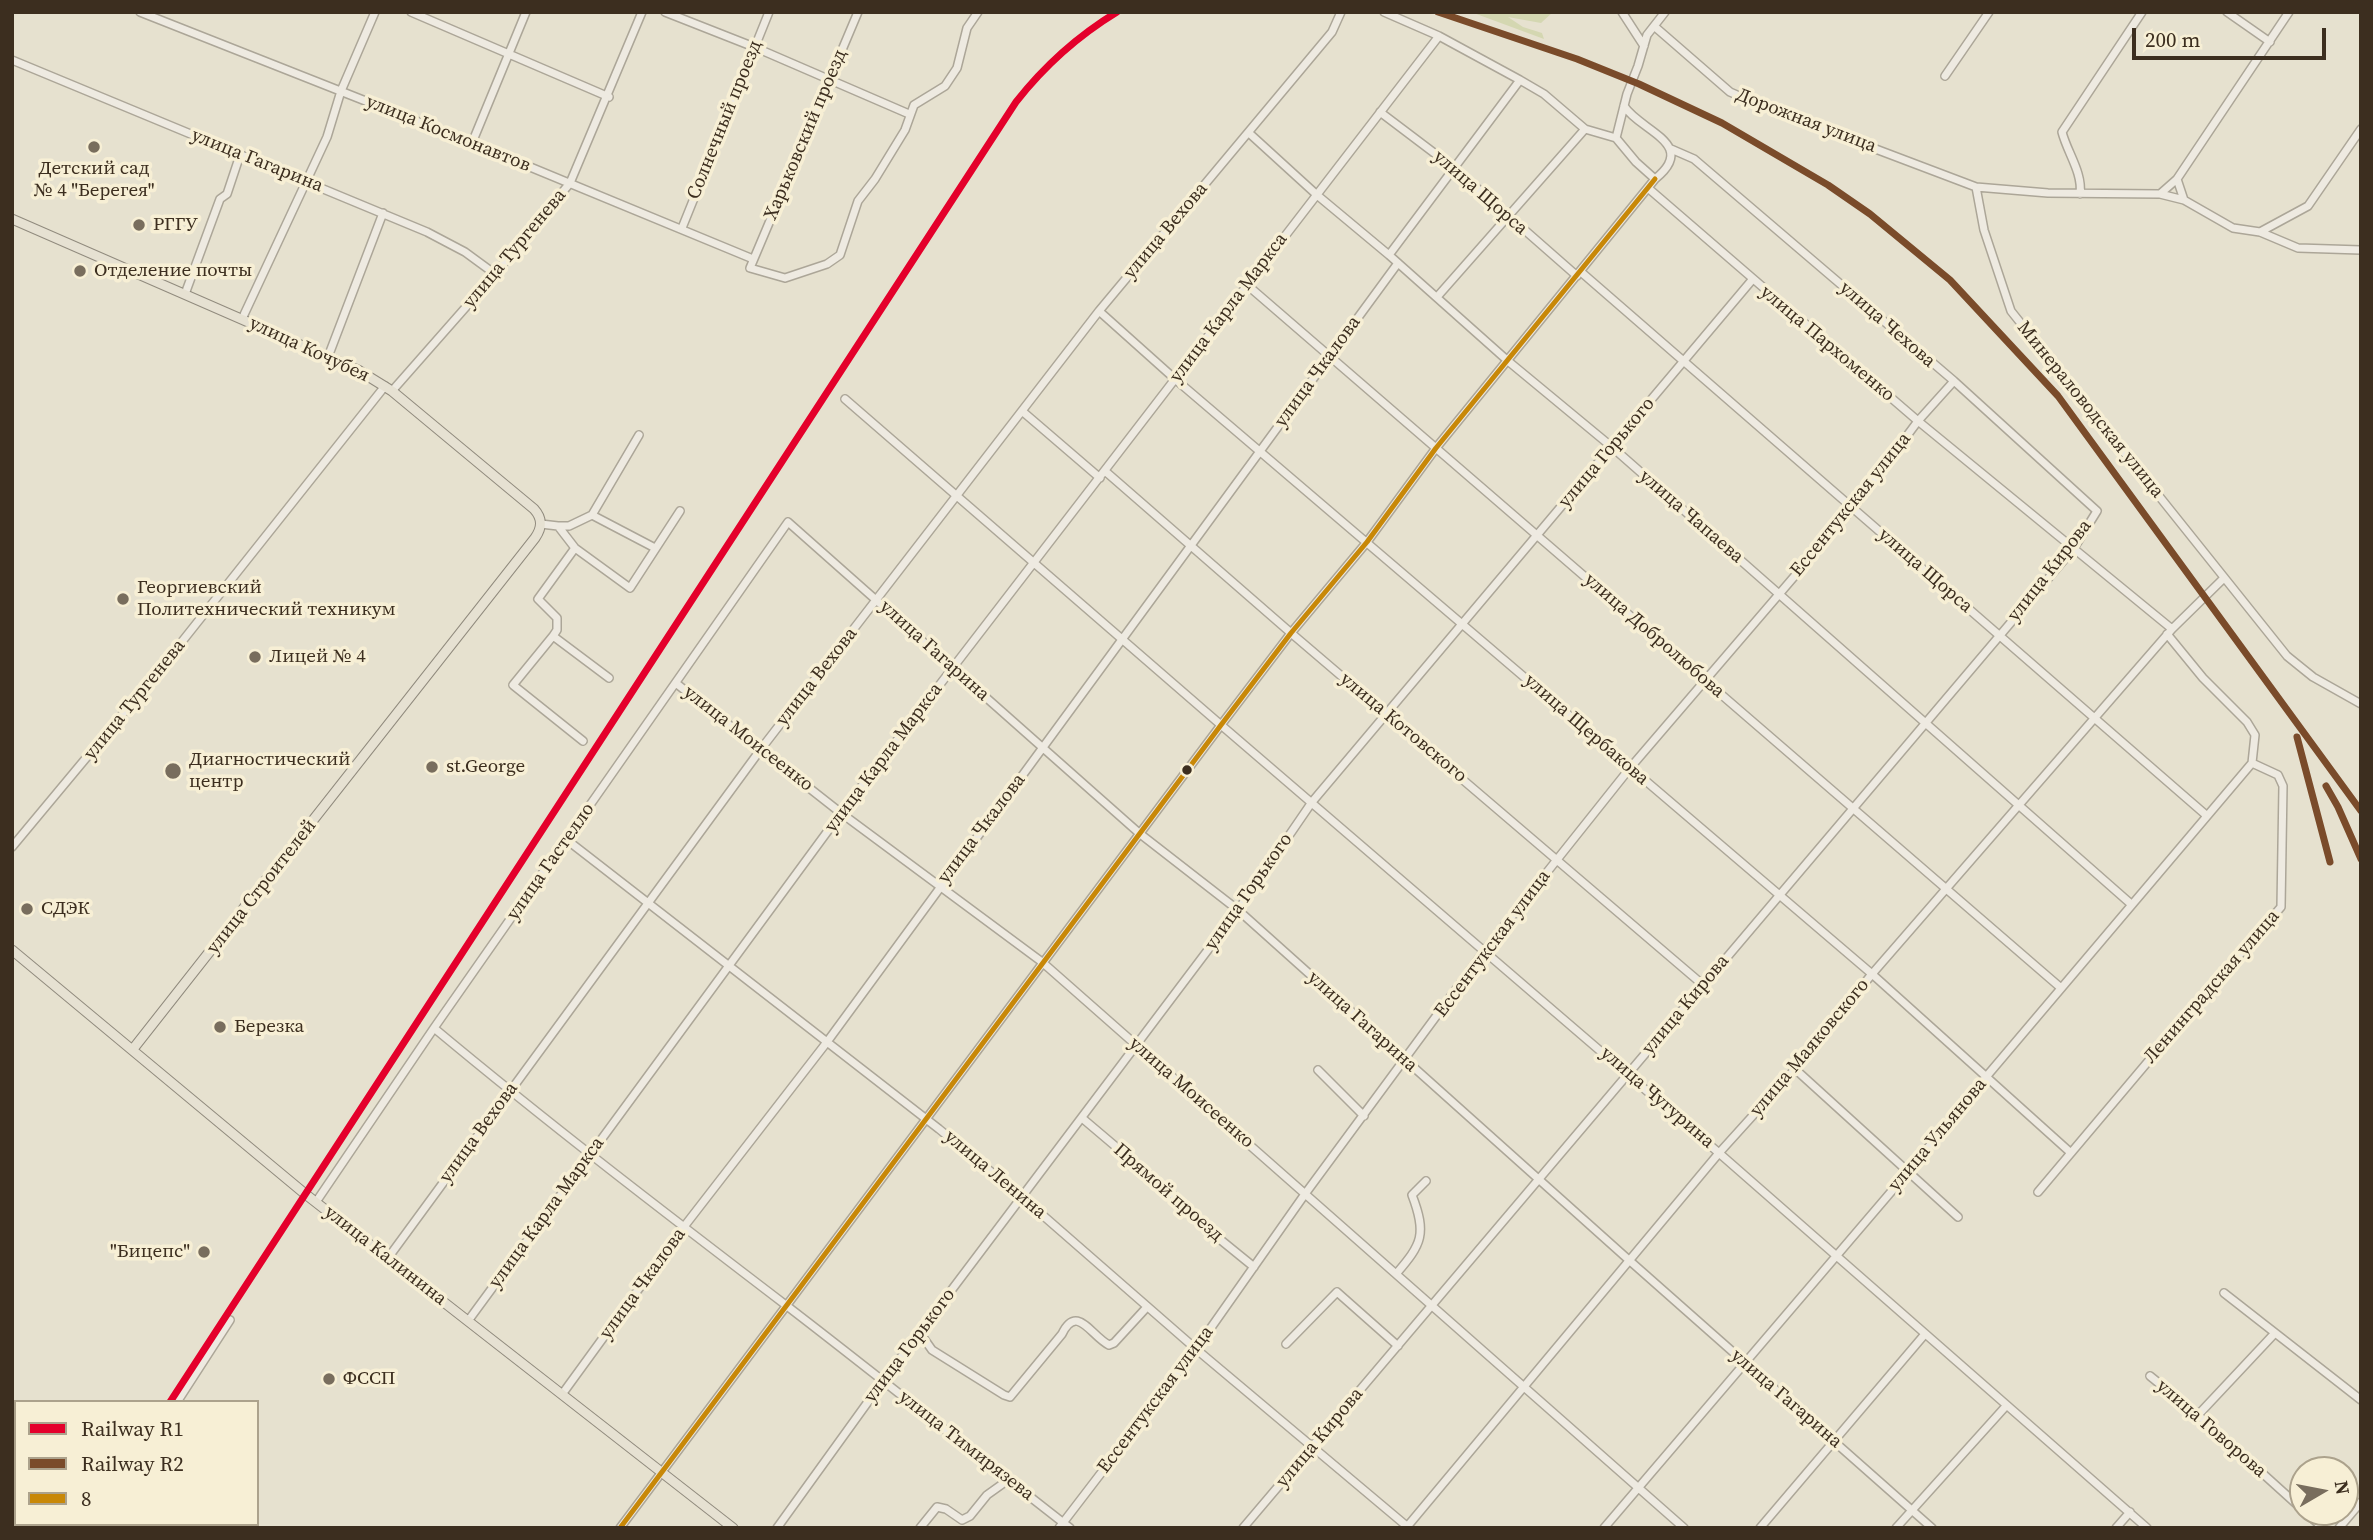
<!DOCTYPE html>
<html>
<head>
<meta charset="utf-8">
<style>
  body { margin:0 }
  #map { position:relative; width:2373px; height:1540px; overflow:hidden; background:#e6e1cf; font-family:"Source Serif 4",serif }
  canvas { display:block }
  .frame { position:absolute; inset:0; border:14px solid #3c2e1f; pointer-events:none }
  .legend { position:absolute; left:14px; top:1400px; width:245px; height:126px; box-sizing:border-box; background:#f7efd5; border:2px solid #aca28c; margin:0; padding:9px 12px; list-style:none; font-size:21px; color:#3c2e1f }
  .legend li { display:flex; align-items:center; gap:14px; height:35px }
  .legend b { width:35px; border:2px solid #aca28c }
  .north { position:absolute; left:2289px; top:1456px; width:70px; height:70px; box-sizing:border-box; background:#f7efd5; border:2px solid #aca28c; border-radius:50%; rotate:80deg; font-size:19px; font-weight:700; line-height:28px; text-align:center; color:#3c2e1f }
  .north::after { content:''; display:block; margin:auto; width:24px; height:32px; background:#786d5d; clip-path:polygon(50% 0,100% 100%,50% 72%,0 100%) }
  .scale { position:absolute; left:2132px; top:28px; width:194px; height:32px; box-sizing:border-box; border:4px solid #3c2e1f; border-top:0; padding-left:9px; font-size:21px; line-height:24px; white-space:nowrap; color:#3c2e1f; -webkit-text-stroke:5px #f7efd5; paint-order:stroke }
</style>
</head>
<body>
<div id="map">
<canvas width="2373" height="1540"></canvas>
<div class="frame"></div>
<ul class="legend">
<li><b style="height:9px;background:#e4002b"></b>Railway R1</li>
<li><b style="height:9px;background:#7a4b2a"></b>Railway R2</li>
<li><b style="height:9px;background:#c88808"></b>8</li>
</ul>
<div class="north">N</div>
<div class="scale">200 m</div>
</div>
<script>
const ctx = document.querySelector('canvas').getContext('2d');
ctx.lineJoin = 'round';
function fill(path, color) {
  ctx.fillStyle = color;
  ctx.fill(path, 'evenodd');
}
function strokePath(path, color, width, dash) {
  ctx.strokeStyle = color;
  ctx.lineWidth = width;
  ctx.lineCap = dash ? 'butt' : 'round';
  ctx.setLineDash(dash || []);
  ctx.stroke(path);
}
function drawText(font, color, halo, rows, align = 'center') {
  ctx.font = font + ' "Source Serif 4",serif';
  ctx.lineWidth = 7;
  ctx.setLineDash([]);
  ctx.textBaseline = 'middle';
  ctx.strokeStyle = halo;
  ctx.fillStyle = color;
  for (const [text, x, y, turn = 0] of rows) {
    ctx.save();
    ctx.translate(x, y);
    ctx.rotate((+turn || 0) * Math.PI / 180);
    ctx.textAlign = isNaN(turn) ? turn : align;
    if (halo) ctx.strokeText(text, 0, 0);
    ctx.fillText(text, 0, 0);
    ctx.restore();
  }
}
fill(new Path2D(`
  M1471,12H1553L1541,23L1508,17L1523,27L1542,33L1544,39Z`), '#d4d7b1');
const minor = new Path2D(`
  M140,12L472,143L753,259
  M411,12L609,97
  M665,12L754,47L909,114
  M858,12L750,268L785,278L827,264L840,255L858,201L875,179L905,130L914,105L945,86L957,68L967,28L978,12
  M1384,12L1439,36L1520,80L1544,94L1585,129L1616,138
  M1622,12L1644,46
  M2227,12L2270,42
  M1654,26L1730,92L1762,106L1976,187L2048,193L2160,194L2184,200L2233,228L2260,232L2298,248L2361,250
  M12,60L427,232L465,252L495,274
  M1945,76L1989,12
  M1624,106C1640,131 1699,144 1655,179L1636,162L1616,138L1627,94L1638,66L1647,35L1665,12
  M1380,112L1454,168L1577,276
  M1249,133L1317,195L1389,255L1508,361L1612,447L2131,904
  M472,143L526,12
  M2177,179L2184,200
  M1976,187L1984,230L2011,311L2287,656L2313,677L2361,704
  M1648,188L1918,421L2172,629
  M2080,194C2083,173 2067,152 2062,132L2142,12
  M2160,194L2177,179L2289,12
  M682,228L769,12
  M2260,232L2308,206L2361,129
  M1389,255L1520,80
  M1581,272L2206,815
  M1246,284L2061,988
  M185,294L220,199L227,194L240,155
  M1437,297L1585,129
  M1099,311L1175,379L1872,974L2071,1153
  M242,319L327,137L341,91L375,12
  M328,357L383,213
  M392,391L495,274L570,183L642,12
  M845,399L1221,725L1719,1153L2147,1528
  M1022,411L1100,478
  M1105,471L1291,633L1702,984
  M592,515L655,548
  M541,524L558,526L575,548L630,588L680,511
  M558,526H569L592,515L639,435
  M575,548L538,599L557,618V630L553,636L609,678
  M553,636L513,685L583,741
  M677,684L841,813L1042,962L1684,1528
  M567,840L939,1129L1023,1198L1196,1349L1409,1528
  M12,847L161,668L385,386
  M434,1028C549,1124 668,1215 787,1306C882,1379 975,1454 1070,1528
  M1795,1069L1958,1217
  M1318,1070L1364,1116
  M1082,1118L1180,1201L1206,1228L1254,1267
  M2038,1192L2189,1013L2281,907L2283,786L2278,775L2252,763
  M316,1202L434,1028L788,522L1139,833L1238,910L1630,1261L1932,1528
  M388,1258L761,749L1099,311L1332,32L1341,12
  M1396,1274C1422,1244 1427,1234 1412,1195L1426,1181
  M2224,1293L2361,1400
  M468,1321L841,813L1439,36
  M920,1333L932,1350L1004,1395L1010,1397L1062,1334C1077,1303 1091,1336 1109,1345L1114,1343L1147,1307
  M1286,1344L1337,1292L1398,1346
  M2150,1376L2198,1415L2303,1510
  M563,1393L683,1228L827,1042L1398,263
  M177,1402L230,1320
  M2198,1415L2275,1333
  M2305,1512L2323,1528
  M95,1528L97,1524
  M620,1528L1221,725L1291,633L1367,542L1436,448L1655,179
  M777,1528L883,1381L1238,910L1312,802L1752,280
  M920,1528L937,1507L946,1509L962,1520L970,1516L987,1495L1008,1480
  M1059,1528L1196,1349L1305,1194L1485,950L1630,768L1853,508L1918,421L1954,381
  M1243,1528L2074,548L2097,511L1954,381L1694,159L1671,149
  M1406,1528L1719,1153L1795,1069L1872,974L2172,629L2224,578
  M1604,1528L1908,1172L1986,1077L2252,763L2255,735L2247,722L2203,678L2167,634
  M1760,1528L1925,1334
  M1896,1528L2006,1406
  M2116,1528L2130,1512
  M2339,1528L2361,1502`);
const major = new Path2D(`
  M12,219L358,370L392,391L534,509C543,519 542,528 535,538L133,1049
  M12,950L304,1193L733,1528`);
strokePath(minor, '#aca698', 10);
strokePath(major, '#918b7e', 11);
strokePath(minor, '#eeeae1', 7);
strokePath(major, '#e6e1d2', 9);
strokePath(new Path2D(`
  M620,1528L1221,725L1291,633L1367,542L1436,448L1655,179`), '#c88808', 5);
strokePath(new Path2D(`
  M170,1402L1016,102C1045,65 1076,37 1117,12`), '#e4002b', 7);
strokePath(new Path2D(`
  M1438,12L1577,59L1639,84L1722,123L1828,185L1870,214L1950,280L2058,396L2361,811
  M2297,737L2330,862
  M2326,786L2338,807L2361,859`), '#7a4b2a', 7);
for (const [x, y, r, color] of [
  [94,147,7,"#786d5d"],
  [139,225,7,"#786d5d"],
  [80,271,7,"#786d5d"],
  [123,599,7,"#786d5d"],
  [255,657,7,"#786d5d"],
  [432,767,7,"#786d5d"],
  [1187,770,6,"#3c2e1f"],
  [173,771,9,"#786d5d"],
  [27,909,7,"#786d5d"],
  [220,1027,7,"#786d5d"],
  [204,1252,7,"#786d5d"],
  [329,1379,7,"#786d5d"]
]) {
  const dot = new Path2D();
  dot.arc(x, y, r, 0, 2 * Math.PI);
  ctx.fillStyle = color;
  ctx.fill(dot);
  strokePath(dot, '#f7efd5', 2.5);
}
drawText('19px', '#3c2e1f', '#f7efd5', [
  ["Солнечный проезд",725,120,-68],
  ["Дорожная улица",1806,121,21],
  ["улица Космонавтов",448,134,22],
  ["Харьковский проезд",806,135,-67],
  ["улица Гагарина",257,161,22],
  ["улица Щорса",1480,193,41],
  ["улица Вехова",1166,231,-50],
  ["улица Тургенева",515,249,-50],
  ["улица Карла Маркса",1229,308,-53],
  ["улица Чехова",1887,325,41],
  ["улица Пархоменко",1827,344,40],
  ["улица Кочубея",309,350,25],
  ["улица Чкалова",1318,372,-54],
  ["Минераловодская улица",2090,410,51],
  ["улица Горького",1607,453,-50],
  ["Ессентукская улица",1851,505,-51],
  ["улица Чапаева",1691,517,41],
  ["улица Щорса",1925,571,41],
  ["улица Кирова",2050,571,-52],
  ["улица Добролюбова",1654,636,41],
  ["улица Гагарина",934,651,42],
  ["улица Вехова",817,677,-52],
  ["улица Тургенева",135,700,-51],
  ["улица Котовского",1403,728,40],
  ["улица Щербакова",1586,730,41],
  ["улица Моисеенко",748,739,38],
  ["улица Карла Маркса",884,758,-53],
  ["улица Чкалова",982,829,-53],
  ["улица Гастелло",551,862,-55],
  ["улица Строителей",262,887,-52],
  ["улица Горького",1249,892,-55],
  ["Ессентукская улица",1493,944,-53],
  ["Ленинградская улица",2212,987,-49],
  ["улица Кирова",1686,1005,-50],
  ["улица Гагарина",1362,1022,42],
  ["улица Маяковского",1810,1048,-50],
  ["улица Моисеенко",1191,1093,41],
  ["улица Чугурина",1657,1098,41],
  ["улица Вехова",479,1133,-54],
  ["улица Ульянова",1938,1135,-50],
  ["улица Ленина",995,1175,40],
  ["Прямой проезд",1168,1193,41],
  ["улица Карла Маркса",547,1213,-54],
  ["улица Калинина",385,1256,38],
  ["улица Чкалова",643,1284,-54],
  ["улица Горького",910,1346,-53],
  ["улица Гагарина",1786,1399,41],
  ["Ессентукская улица",1156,1400,-53],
  ["улица Говорова",2211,1429,41],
  ["улица Кирова",1320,1438,-50],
  ["улица Тимирязева",966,1446,38]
]);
drawText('19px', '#3c2e1f', '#f7efd5', [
  ["Детский сад",94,169,"center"],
  ["№ 4 \"Берегея\"",94,191,"center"],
  ["РГГУ",153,225],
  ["Отделение почты",94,271],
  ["Георгиевский",137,588],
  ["Политехнический техникум",137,610],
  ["Лицей № 4",269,657],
  ["Диагностический",189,760],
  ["центр",189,782],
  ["st.George",446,767],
  ["СДЭК",41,909],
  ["Березка",234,1027],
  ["\"Бицепс\"",190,1252,"right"],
  ["ФССП",343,1379]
], 'left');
</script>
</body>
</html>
